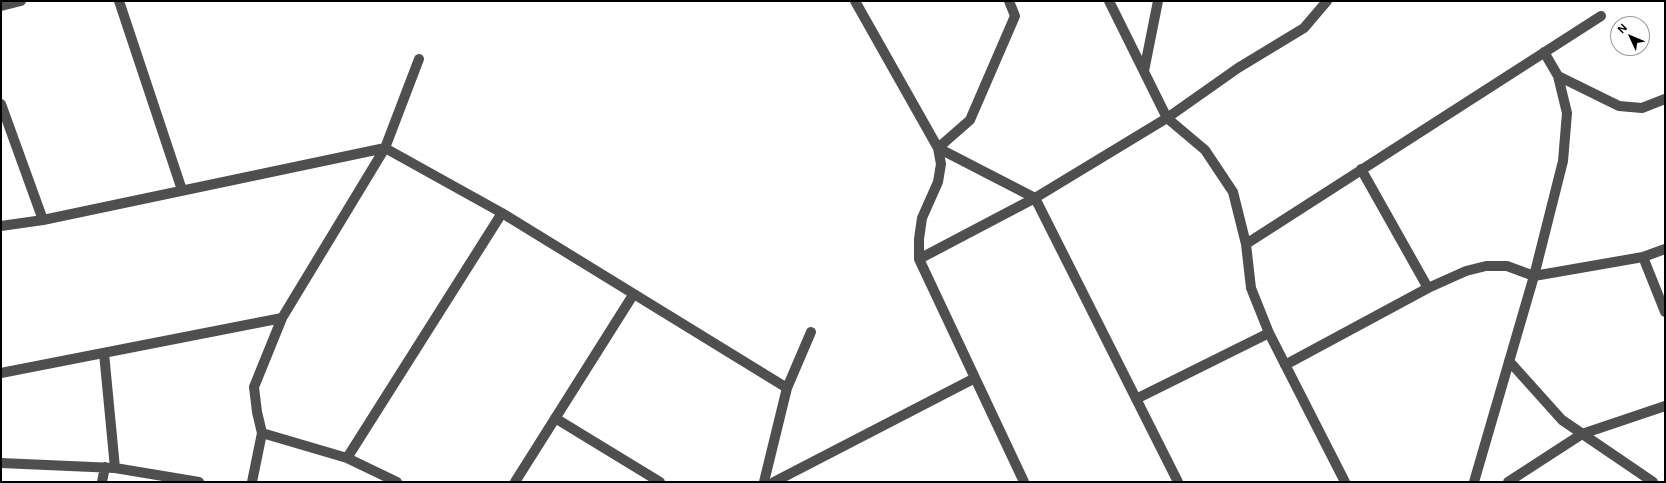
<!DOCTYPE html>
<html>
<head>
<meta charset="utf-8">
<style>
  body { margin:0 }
  #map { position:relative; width:1666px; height:483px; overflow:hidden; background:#fff; font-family:Arial,sans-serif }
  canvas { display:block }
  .frame { position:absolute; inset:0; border:2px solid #000; pointer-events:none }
  .north { position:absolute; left:1610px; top:16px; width:40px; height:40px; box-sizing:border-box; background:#fff; border:1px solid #999; border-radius:50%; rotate:314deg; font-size:11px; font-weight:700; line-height:16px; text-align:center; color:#000 }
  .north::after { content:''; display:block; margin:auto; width:14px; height:18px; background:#000; clip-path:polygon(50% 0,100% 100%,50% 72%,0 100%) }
</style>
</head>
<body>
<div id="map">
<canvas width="1666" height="483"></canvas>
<div class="frame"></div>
<div class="north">N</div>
</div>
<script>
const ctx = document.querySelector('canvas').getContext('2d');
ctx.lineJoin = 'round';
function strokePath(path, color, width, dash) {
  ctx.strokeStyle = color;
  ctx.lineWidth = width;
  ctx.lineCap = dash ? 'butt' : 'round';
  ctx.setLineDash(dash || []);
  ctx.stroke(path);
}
strokePath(new Path2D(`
  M119,1L182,190
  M855,1L938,148L941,164L938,182L922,218L919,239V259L1024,482
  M1009,1L1015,16L970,120L938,148L1035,198L1178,482
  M1109,1L1167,118L1205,150L1233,192L1246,244L1251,288L1269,333L1345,482
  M1,6L21,1
  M1144,71L1158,1
  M1558,76L1619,106L1642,108L1665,99
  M1,104L43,220
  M1361,169L1428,288
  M1,226L43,220L385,148L502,213L787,388
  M1246,244L1601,16
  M1643,257L1665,312
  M919,259L1035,198L1167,118L1238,68L1304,28L1327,1
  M104,353L115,468
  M1509,361L1562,420L1653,482
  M1285,365L1428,288L1466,271L1486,266H1507L1534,276L1643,257L1665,249
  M1,373L282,318
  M1136,399L1269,333
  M555,418L660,482
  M262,433L347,458L397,482
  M347,458L502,213
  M1,463L115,468L199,482
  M102,482L105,467
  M252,482L262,433L257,412L254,387L282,318L385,148L419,59
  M515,482L633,295
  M764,482L787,388L811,332
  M774,482L975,378
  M1474,482L1534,276L1563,161L1567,113L1558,76L1544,52
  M1508,482L1582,434L1665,406`), '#4f4f4f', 10);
</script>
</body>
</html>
